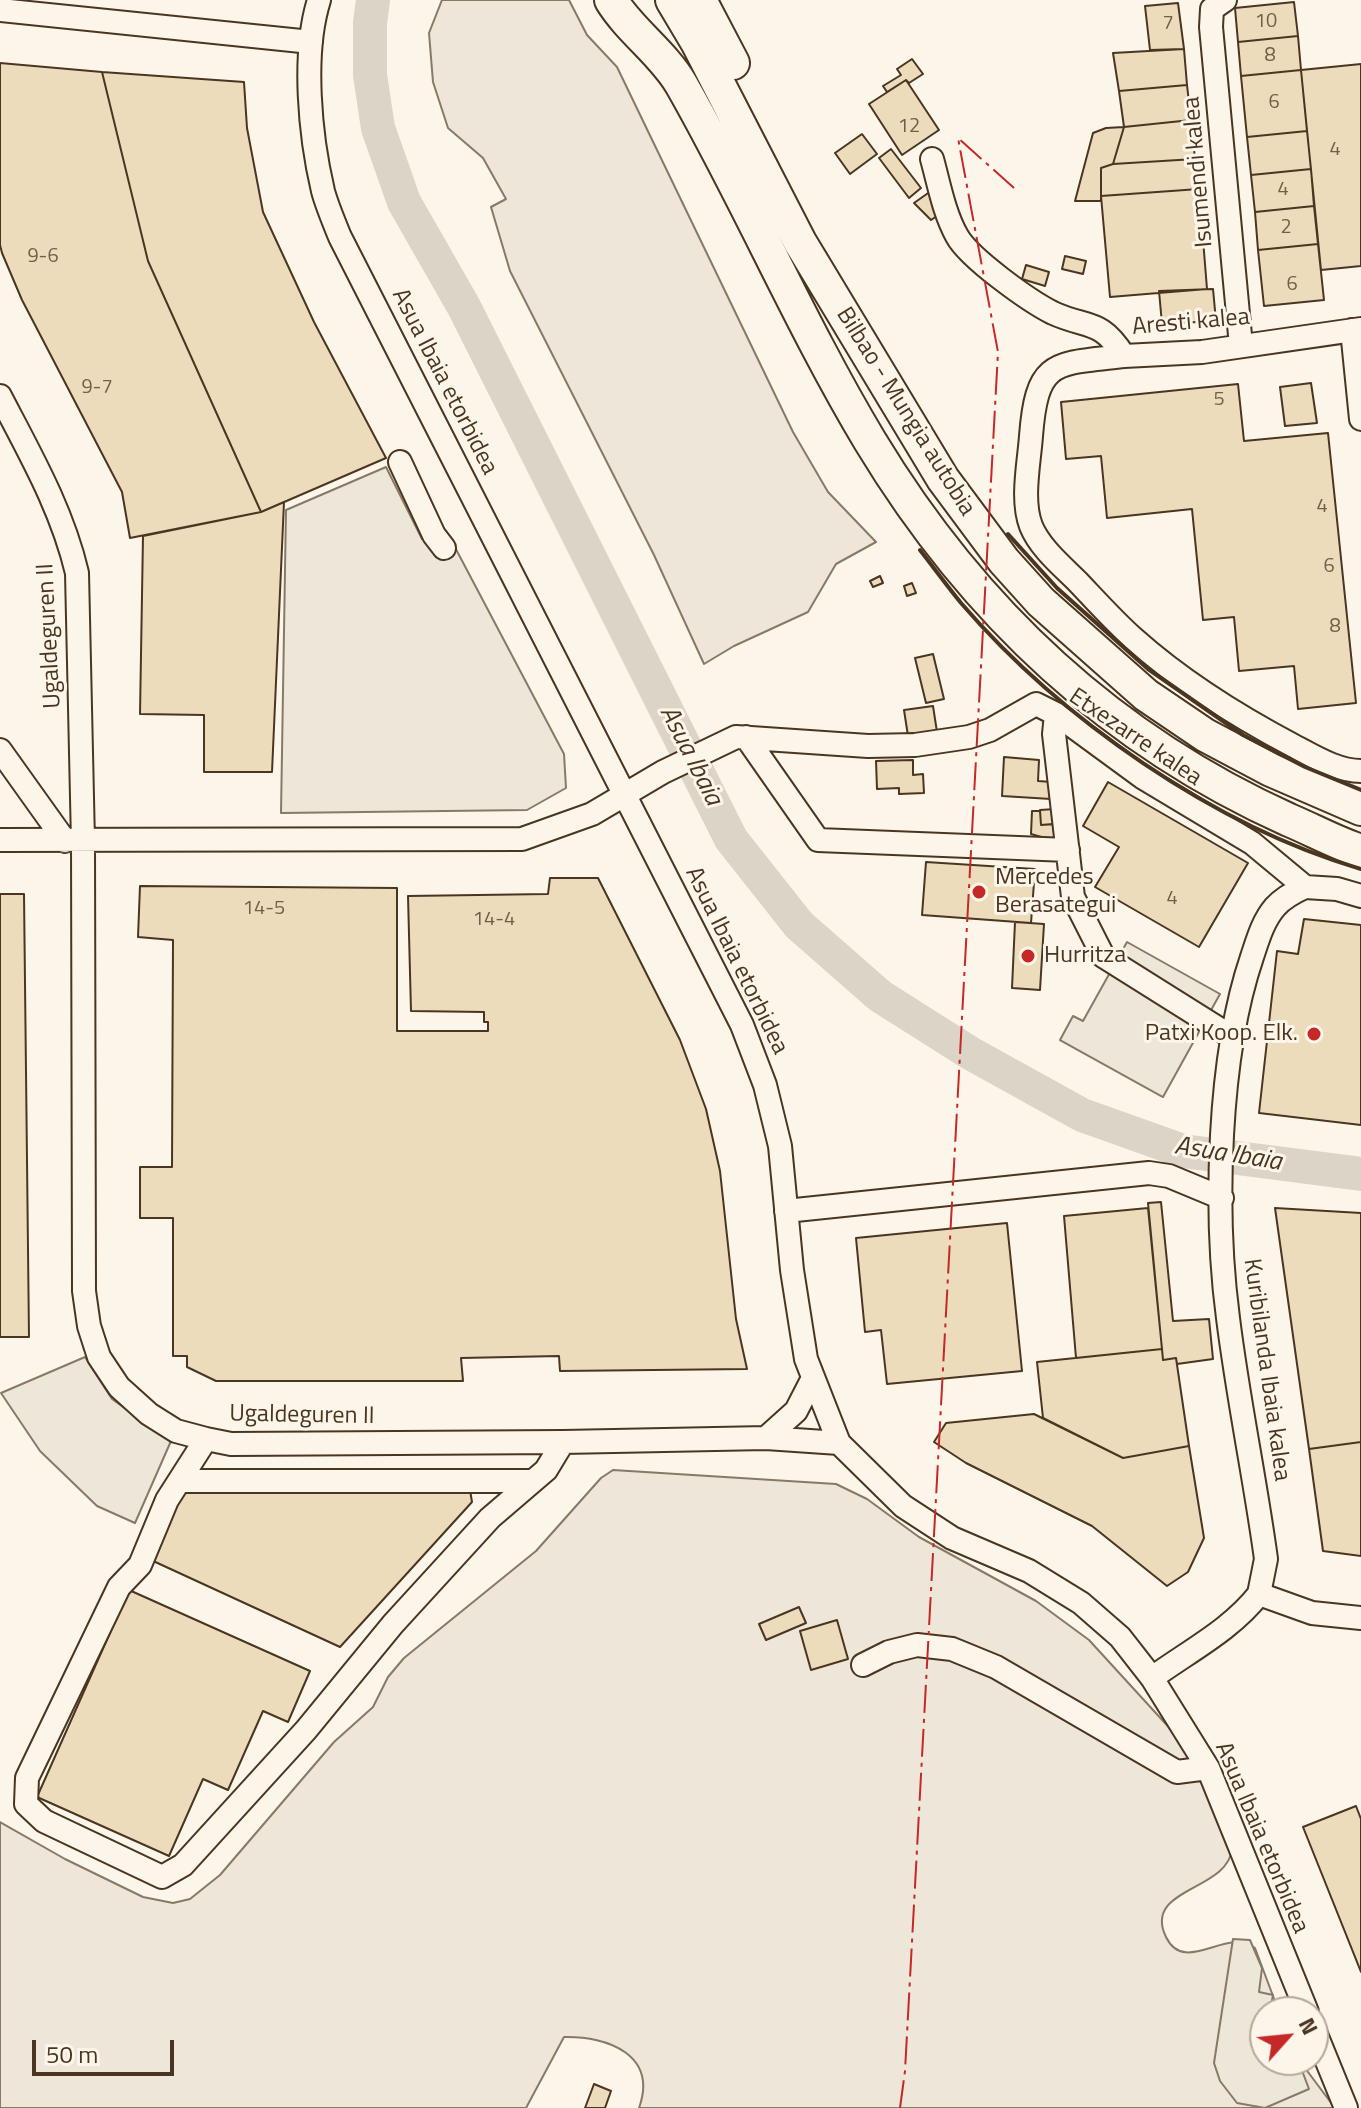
<!DOCTYPE html>
<html>
<head>
<meta charset="utf-8">
<style>
  body { margin:0 }
  #map { position:relative; width:1361px; height:2108px; overflow:hidden; background:#fbf6e9; font-family:"Titillium Web",sans-serif }
  canvas { display:block }
  .north { position:absolute; left:1249px; top:1996px; width:80px; height:80px; box-sizing:border-box; background:#fbf6e9; border:2px solid #b4a999; border-radius:50%; rotate:63deg; font-size:22px; font-weight:700; line-height:32px; text-align:center; color:#4a3520 }
  .north::after { content:''; display:block; margin:auto; width:28px; height:36px; background:#c62828; clip-path:polygon(50% 0,100% 100%,50% 72%,0 100%) }
  .scale { position:absolute; left:32px; top:2040px; width:142px; height:36px; box-sizing:border-box; border:4px solid #4a3520; border-top:0; padding-left:10px; font-size:24px; line-height:28px; white-space:nowrap; color:#4a3520; -webkit-text-stroke:6px #fbf6e9; paint-order:stroke }
</style>
</head>
<body>
<div id="map">
<canvas width="1361" height="2108"></canvas>
<div class="north">N</div>
<div class="scale">50 m</div>
</div>
<script>
const ctx = document.querySelector('canvas').getContext('2d');
ctx.lineJoin = 'round';
function fill(path, color) {
  ctx.fillStyle = color;
  ctx.fill(path, 'evenodd');
}
function strokePath(path, color, width, dash) {
  ctx.strokeStyle = color;
  ctx.lineWidth = width;
  ctx.lineCap = dash ? 'butt' : 'round';
  ctx.setLineDash(dash || []);
  ctx.stroke(path);
}
function drawText(font, color, halo, rows, align = 'center') {
  ctx.font = font + ' "Titillium Web",sans-serif';
  ctx.lineWidth = 6;
  ctx.setLineDash([]);
  ctx.textBaseline = 'middle';
  ctx.strokeStyle = halo;
  ctx.fillStyle = color;
  for (const [text, x, y, turn = 0] of rows) {
    ctx.save();
    ctx.translate(x, y);
    ctx.rotate((+turn || 0) * Math.PI / 180);
    ctx.textAlign = isNaN(turn) ? turn : align;
    if (halo) ctx.strokeText(text, 0, 0);
    ctx.fillText(text, 0, 0);
    ctx.restore();
  }
}
const green = new Path2D(`
  M442,0H569L587,35L617,67L793,432L828,492L876,542L836,564L808,612L734,646L704,664L654,555L510,271L491,207L506,199L483,158L448,128L433,82L429,33Z
  M613,1470L836,1484L867,1499L919,1537L1036,1601L1089,1640L1186,1746L1232,1849C1228,1891 1142,1888 1166,1937C1185,1976 1227,1926 1255,1948L1279,2012H1265V2060H1299L1335,2108H639C658,2055 608,2036 564,2037L526,2108H0V1822L65,1859L143,1897L173,1903L190,1899L220,1875L334,1742L373,1707L388,1677L404,1658L536,1551L601,1478Z`);
fill(green, '#ede6d9');
strokePath(green, '#887966', 2);
const parking = new Path2D(`
  M386,467L422,539L449,536L564,754L566,788L527,810L281,813L286,510Z
  M1127,942L1220,994L1163,1097L1060,1040L1073,1016L1083,1021Z
  M85,1357L112,1399L171,1441L135,1523L97,1506L40,1451L1,1393Z
  M1233,1939L1250,1940L1262,1968L1259,1992L1273,1995L1270,2012H1265L1262,2057H1265V2060H1298L1309,2089L1265,2108L1237,2103L1220,2081L1214,2063Z`);
fill(parking, '#ede7d9');
strokePath(parking, '#887966', 2);
strokePath(new Path2D(`
  M373,0L370,23V75L378,128L404,202L464,307L731,839L799,925L880,996L970,1053L1082,1115L1183,1151L1361,1174`), '#dcd4c6', 34);
const building = new Path2D(`
  M1294,2L1298,36L1238,42L1235,8Z
  M1178,3L1184,49L1150,50L1145,6Z
  M1298,36L1301,70L1241,76L1238,42Z
  M1184,49L1187,85L1119,91L1113,53Z
  M912,59L923,74L909,83L906,80L887,92L883,86L901,75L897,69Z
  M0,63L102,72L148,261L261,512L130,538L122,492L22,300L2,253L0,245Z
  M1361,64V266L1321,270L1301,70Z
  M1301,70L1307,131L1247,137L1241,76Z
  M102,72L244,82L247,128L263,212L314,322L386,458L261,512L148,261Z
  M906,80L939,130L902,155L869,104Z
  M1187,85L1191,120L1124,127L1119,91Z
  M1191,120L1195,159L1113,164L1124,127Z
  M1124,127L1113,164L1101,168V201H1075L1093,133L1106,128Z
  M1307,131L1311,169L1251,175L1247,137Z
  M862,134L877,154L850,174L835,153Z
  M891,149L921,188L909,198L879,158Z
  M1195,159L1199,189L1101,196V168L1113,164Z
  M1311,169L1314,206L1255,212L1251,175Z
  M1199,189L1207,289L1110,297L1101,196Z
  M931,191L940,214L931,220L914,203Z
  M1314,206L1318,244L1258,250L1255,212Z
  M1318,244L1324,300L1264,306L1258,250Z
  M1065,256L1086,261L1083,274L1062,269Z
  M1026,265L1049,272L1045,286L1022,279Z
  M1213,289L1216,321L1162,324L1159,291Z
  M1311,383L1317,423L1285,426L1280,387Z
  M1238,384L1244,441L1328,433L1356,703L1298,709L1294,666L1239,671L1234,617L1203,620L1192,509L1107,518L1101,456L1066,459L1061,402Z
  M284,502L272,772H204V715L140,714L143,536L261,512Z
  M880,576L883,583L873,587L870,581Z
  M912,583L916,593L907,596L904,586Z
  M933,654L944,699L926,703L915,658Z
  M933,706L937,732L908,736L904,710Z
  M1004,757L1039,760L1038,781L1052,782L1051,799L1002,796Z
  M913,760V775L923,774L924,793L899,794V788L877,789L876,761Z
  M1108,782L1248,863L1199,947L1095,887L1119,847L1083,826Z
  M1055,809L1056,824L1041,825L1040,810Z
  M1032,811H1040L1041,825L1053,824L1055,841L1031,834Z
  M926,862L1035,869L1031,923L922,915Z
  M550,878H598L680,1040L706,1109L720,1171L736,1319L747,1369L560,1371L559,1356L461,1358L463,1381H216L187,1367V1356H173V1218H140V1167H172L173,940L138,937L140,886L397,888V1031H488V1022H484V1012L411,1011L408,896L548,894Z
  M0,894H24L29,1337H0Z
  M1304,919L1361,925V1125L1259,1113L1277,951L1298,954Z
  M1015,922L1044,924L1040,990L1012,988Z
  M1161,1202L1173,1321L1209,1319L1213,1359L1177,1364L1176,1358L1163,1360L1148,1203Z
  M1148,1208L1162,1349L1076,1358L1064,1216Z
  M1275,1208L1361,1213V1442L1309,1449Z
  M1007,1223L1022,1371L887,1384L881,1330L865,1332L856,1238Z
  M1162,1349L1163,1360L1176,1358L1189,1446L1123,1458L1043,1418L1037,1362Z
  M1034,1414L1123,1458L1189,1446L1204,1538L1188,1572L1167,1586L1092,1526L966,1463L934,1442L946,1423Z
  M1361,1442V1556L1323,1551L1309,1449Z
  M182,1488L470,1490L472,1502L340,1647L151,1560Z
  M129,1590L310,1671L288,1722L263,1711L228,1790L203,1779L169,1856L37,1797Z
  M799,1607L806,1623L766,1640L759,1624Z
  M837,1620L848,1659L811,1670L800,1631Z
  M1356,1806L1361,1819V1972L1303,1827Z
  M594,2084L611,2091L605,2108H585Z`);
fill(building, '#ecdcbc');
strokePath(building, '#4a3520', 2);
const minor = new Path2D(`
  M319,0C302,54 310,136 323,191C327,206 334,222 340,237L742,1025L765,1085L780,1146L792,1270L806,1359L839,1443L903,1506L952,1538L1029,1571L1081,1603L1120,1637L1152,1678L1208,1768L1307,2012
  M1225,0L1212,9L1211,27L1241,346
  M0,10L311,42
  M932,159C939,184 944,213 957,236C969,258 1029,301 1053,313C1088,329 1100,318 1124,356L1202,352L1361,329
  M1352,330L1361,419
  M1124,356C1054,364 1037,359 1031,436C1029,464 1021,500 1031,526C1040,548 1062,566 1078,582C1096,601 1114,621 1133,638C1181,681 1237,716 1294,746C1315,757 1337,771 1361,771
  M0,396C30,454 62,509 77,573L83,842L84,1291L89,1326L99,1357L119,1387L149,1414L176,1431L206,1439L231,1444L563,1442L766,1438L839,1443
  M400,462L434,535L444,548
  M1056,714L1054,734L1073,897L1103,956L1232,1037
  M746,737L818,840L1068,850
  M0,750L65,841
  M0,840L522,839L592,814L663,772L736,737L868,746L915,745L969,737L990,730L1036,704L1056,714L1142,777L1252,843L1305,887L1337,889L1361,896
  M786,1211L1149,1173L1169,1176L1222,1198
  M766,1438L796,1411L813,1378
  M206,1439L167,1500L140,1565L119,1587L27,1778L26,1804L44,1821L162,1877L183,1865L306,1730L393,1624L490,1518L546,1470L563,1442
  M181,1481H531
  M1259,1594L1266,1559C1255,1478 1238,1399 1228,1318C1214,1212 1218,1057 1252,957C1258,939 1263,921 1275,907C1283,898 1294,892 1305,887
  M863,1665L889,1652L917,1645L952,1649L996,1667L1177,1772L1208,1768
  M1152,1678C1189,1651 1231,1630 1259,1594L1312,1613L1361,1618
  M1313,2027L1346,2108`);
const highway = new Path2D(`
  M611,0C630,31 663,53 681,84C748,201 801,326 870,441C972,610 1109,739 1289,820C1313,830 1336,843 1361,851
  M672,0L697,42L800,242L943,479L1004,561L1041,602L1146,695L1205,735L1271,770L1361,809
  M700,0L733,63`);
strokePath(minor, '#4a3520', 26);
strokePath(highway, '#4a3520', 36);
strokePath(minor, '#fbf6e9', 22);
strokePath(highway, '#fbf6e9', 32);
strokePath(new Path2D(`
  M1008,534L1057,588L1148,669L1243,735L1305,767L1361,790
  M920,550C934,568 947,586 961,603C1061,719 1214,826 1361,869`), '#4a3520', 4);
strokePath(new Path2D(`
  M900,2108L905,2071L998,352L958,138L1014,188`), '#c62828', 2, [28, 6, 4, 6]);
for (const [x, y, r, color] of [
  [979,892,8,"#c62828"],
  [1028,956,8,"#c62828"],
  [1314,1034,8,"#c62828"]
]) {
  const dot = new Path2D();
  dot.arc(x, y, r, 0, 2 * Math.PI);
  ctx.fillStyle = color;
  ctx.fill(dot);
  strokePath(dot, '#fbf6e9', 3);
}
drawText('20px', '#725f47', null, [
  ["10",1266,22],
  ["7",1168,24],
  ["8",1270,56],
  ["6",1274,103],
  ["12",909,127],
  ["4",1335,150],
  ["4",1283,190],
  ["2",1286,228],
  ["9-6",43,257],
  ["6",1292,285],
  ["9-7",97,388],
  ["5",1219,400],
  ["4",1322,507],
  ["6",1329,567],
  ["8",1335,627],
  ["4",1172,899],
  ["14-5",264,909],
  ["14-4",494,920]
]);
drawText('24px', '#4a3520', '#fbf6e9', [
  ["Isumendi kalea",1199,172,-95],
  ["Aresti kalea",1191,323,-5],
  ["Asua Ibaia etorbidea",444,382,63],
  ["Bilbao - Mungia autobia",905,412,58],
  ["Ugaldeguren II",50,636,-93],
  ["Etxezarre kalea",1135,738,34],
  ["Asua Ibaia etorbidea",736,961,64],
  ["Kuribilanda Ibaia kalea",1266,1370,82],
  ["Ugaldeguren II",302,1416,1],
  ["Asua Ibaia etorbidea",1261,1838,67]
]);
drawText('24px', '#4a3520', '#fbf6e9', [
  ["Mercedes",995,878],
  ["Berasategui",995,906],
  ["Hurritza",1044,956],
  ["Patxi Koop. Elk.",1298,1034,"right"]
], 'left');
drawText('italic 26px', '#4a3520', '#fbf6e9', [
  ["Asua Ibaia",690,756,63],
  ["Asua Ibaia",1228,1155,9]
]);
</script>
</body>
</html>
